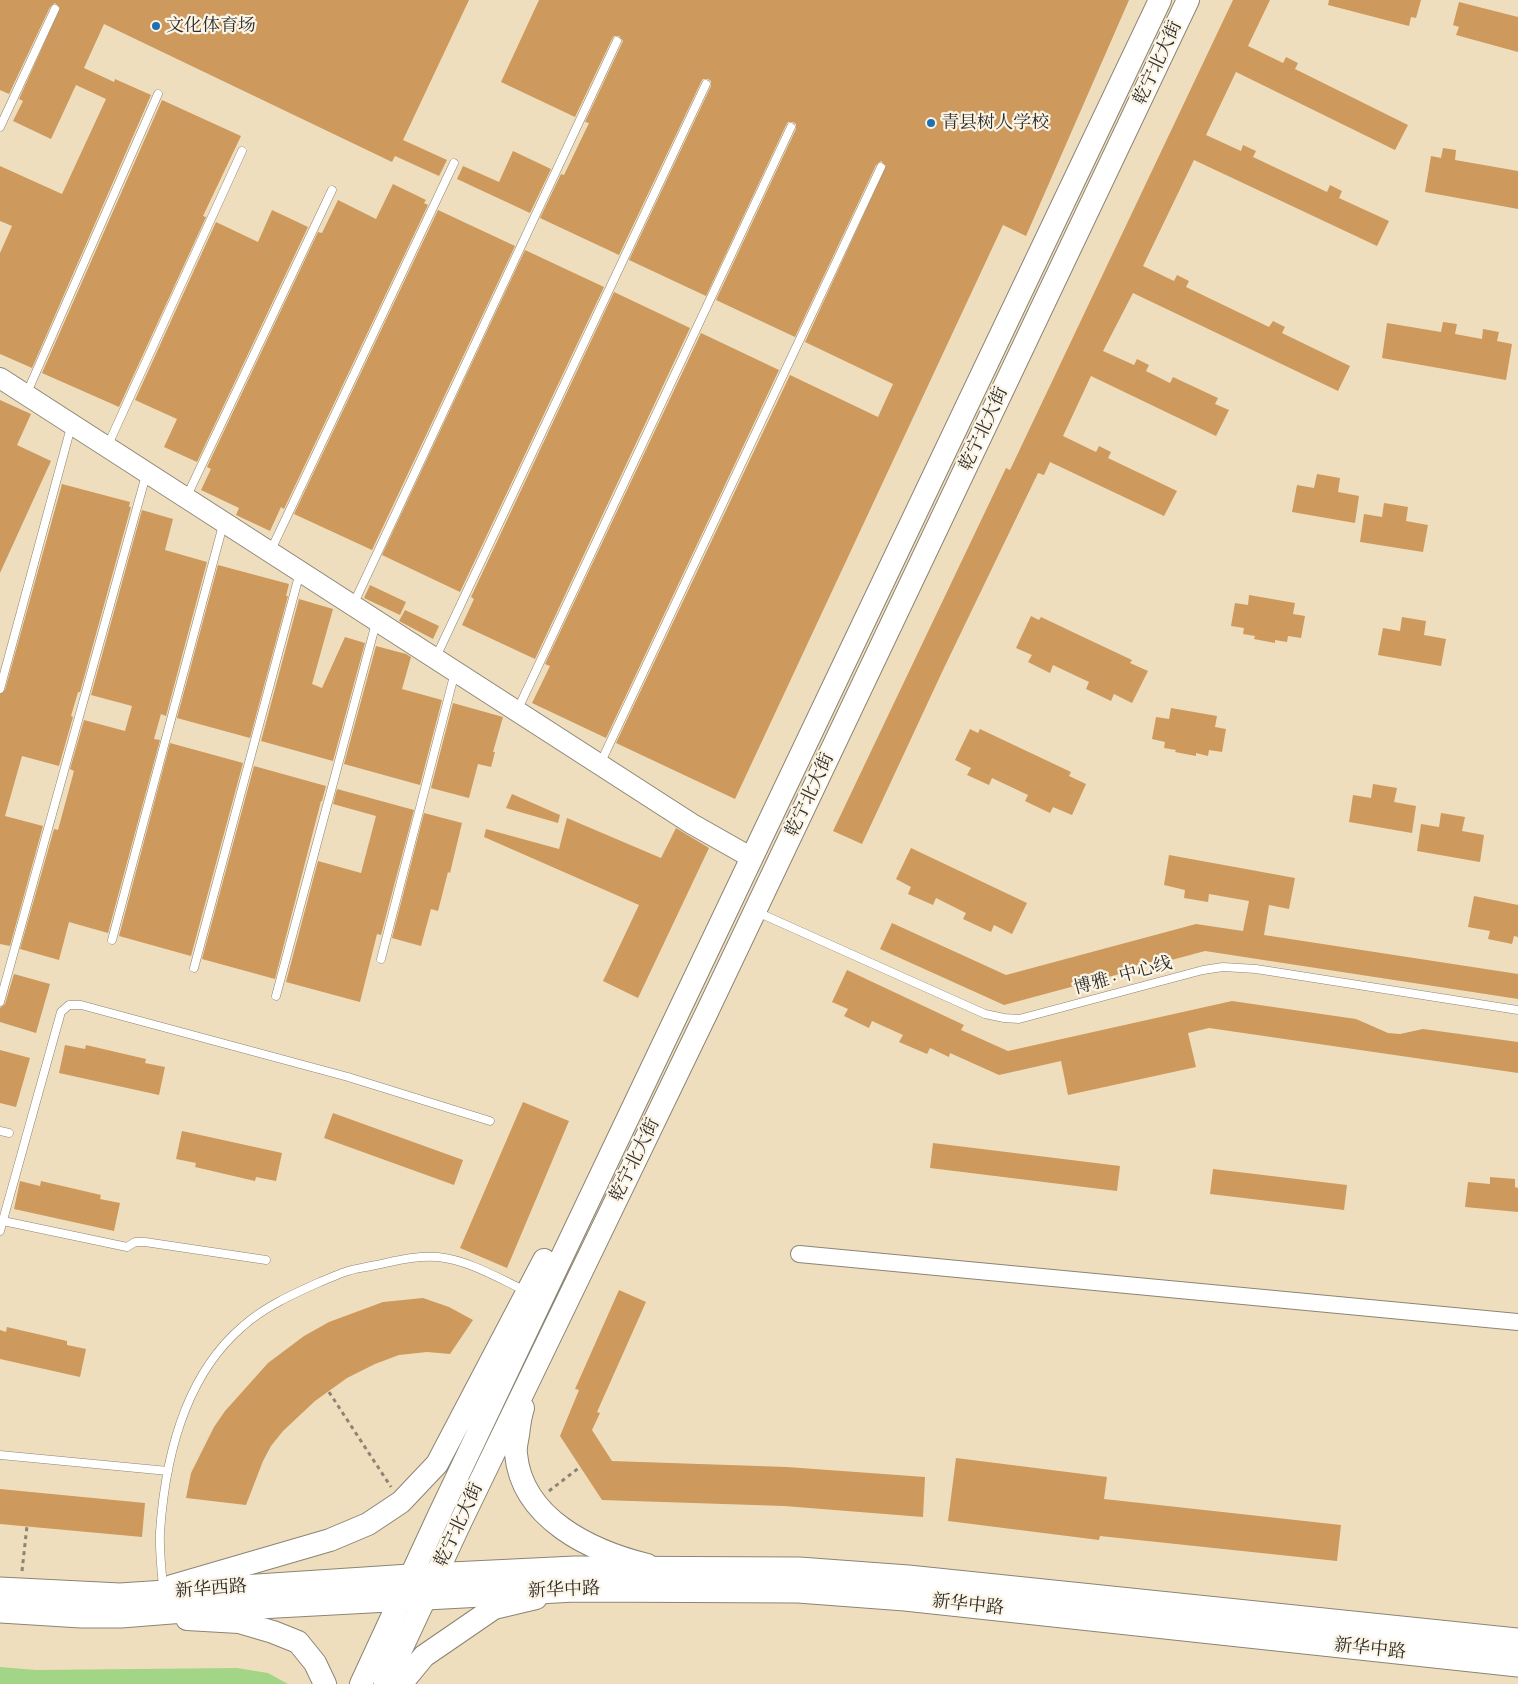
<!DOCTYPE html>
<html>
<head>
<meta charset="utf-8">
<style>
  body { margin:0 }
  canvas { display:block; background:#eedebd }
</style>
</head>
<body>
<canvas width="1518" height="1684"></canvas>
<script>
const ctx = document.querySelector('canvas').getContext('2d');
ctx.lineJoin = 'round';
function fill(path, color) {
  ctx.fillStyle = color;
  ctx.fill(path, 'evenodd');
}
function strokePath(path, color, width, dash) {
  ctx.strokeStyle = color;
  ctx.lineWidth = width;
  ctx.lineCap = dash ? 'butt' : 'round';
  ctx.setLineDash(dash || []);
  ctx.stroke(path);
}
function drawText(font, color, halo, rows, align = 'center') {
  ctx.font = font + ' "EB Garamond","Noto Serif SC",serif';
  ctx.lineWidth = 4.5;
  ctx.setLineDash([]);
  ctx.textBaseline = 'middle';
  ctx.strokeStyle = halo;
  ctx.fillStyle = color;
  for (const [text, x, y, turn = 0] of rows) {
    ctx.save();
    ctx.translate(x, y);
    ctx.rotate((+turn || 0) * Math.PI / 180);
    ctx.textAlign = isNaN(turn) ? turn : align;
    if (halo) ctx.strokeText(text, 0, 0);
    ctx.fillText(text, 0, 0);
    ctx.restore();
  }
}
fill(new Path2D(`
  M0,1667L36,1670L237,1668L268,1673L288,1684H0Z`), '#a2d686');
fill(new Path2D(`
  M0,0H469L403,140L447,160L439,176L395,156L392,162L104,24L84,68L114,82L115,79L151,95L32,368L0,354V253L12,226L0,221V166L62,194L106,99L76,85L51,139L13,121L23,101L19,99L60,8L55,3L50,7L9,94L0,90Z
  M539,0H1129L1026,236L1003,225L735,799L616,743L790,375L878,417L893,384L805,342L886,166L881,161L876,165L795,337L716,300L796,129V124L793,122H788L786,125L706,296L629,260L711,86V81L708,79H703L701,82L619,255L540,218L561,174L564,175L589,123L585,122L623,41L619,36H614L612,39L575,117L501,82Z
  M1233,0H1270L1248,46L1283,63L1286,57L1298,63L1295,69L1408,125L1395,150L1236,72L1206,135L1241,151L1243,145L1256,151L1253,157L1327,192L1330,185L1342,191L1339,198L1389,221L1377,246L1194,160L1143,266L1174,281L1177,275L1189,281L1186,287L1269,327L1273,321L1285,327L1282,333L1350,366L1338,391L1133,293L1103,351L1134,365L1137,359L1149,365L1146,371L1170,383L1173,377L1218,398L1215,404L1229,410L1216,436L1091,376L1063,436L1096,452L1099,446L1111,452L1108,458L1177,491L1164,516L1050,462L1044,475L1038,473L943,670L862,844L833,831L1006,468L1010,470Z
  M1329,0H1421L1416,18L1411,17L1409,26L1328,5Z
  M1459,2L1518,17V52L1456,35L1459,27L1453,25Z
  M162,100L241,136L203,216L206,217L119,407L42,373Z
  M1443,148L1456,150L1455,160L1518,171V209L1425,192L1431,156L1441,158Z
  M513,151L551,169L530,213L457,179L463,166L499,182Z
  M393,184L426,200L424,203L428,205L284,509L281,507L270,531L236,515L239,508L201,490L211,469L207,467L318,232L322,233L338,200L376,219Z
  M272,210L308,227L197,462L164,447L177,419L135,400L216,222L258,242Z
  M438,210L515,246L372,550L294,514Z
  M525,250L604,287L460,592L382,555Z
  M614,292L690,328L535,659L462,625L474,599L471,597Z
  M1443,322L1457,324L1455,334L1482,339L1483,329L1499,332L1497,341L1512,344L1506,380L1382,358L1387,323L1441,332Z
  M701,333L779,370L606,738L532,703L550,666L545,664Z
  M0,400L31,414L17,445L51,461L0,573Z
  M1317,474L1340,478L1338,492L1359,496L1355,523L1292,512L1297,485L1314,488Z
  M62,484L130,502L129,507H131L80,692H78L71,716L73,717L59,766L22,756L5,816L43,826L10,946L0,944V694L5,690Z
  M1384,503L1408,507L1406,521L1428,525L1423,552L1360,542L1364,514L1382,517Z
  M142,510L173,519L165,550L207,562L166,716L161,714L154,739L160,740L108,933L69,922L59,960L20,949L54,829L58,830L74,771L70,769L84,720L125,731L132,706L91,695Z
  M218,565L289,584L286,596H288L250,738L177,718Z
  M370,585L406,602L400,615L364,598Z
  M1249,595L1295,603L1293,614L1305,616L1301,638L1288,636L1287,642L1275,640V643L1254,639L1255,636L1243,634L1244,628L1231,626L1235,603L1248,605Z
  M299,599L333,609L312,684L322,688L345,637L365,643L333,761L261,741Z
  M405,610L439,626L433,639L399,621Z
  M1031,616L1039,620L1041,617L1081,636L1132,660L1130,663L1148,671L1132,703L1114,694L1111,701L1086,689L1089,682L1053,665L1050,673L1028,662L1032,655L1016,648Z
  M1402,617L1426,621L1424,635L1446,639L1441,666L1378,655L1383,628L1400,631Z
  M376,646L406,654L411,657L402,689L442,700L420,785L344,764Z
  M453,703L503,717L493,752H495L491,767L478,764L469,798L431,788Z
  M1171,708L1217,716L1215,727L1226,729L1222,752L1209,750L1208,756L1196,753V756L1175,752L1176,750L1164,748L1165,742L1152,739L1156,717L1169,719Z
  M970,729L978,733L980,729L1071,772L1069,776L1086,784L1072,815L1053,807L1050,813L1025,801L1028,795L992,778L989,785L967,775L971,768L955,760Z
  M170,743L243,763L191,956L119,936Z
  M254,766L326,786L322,801H321L275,979L202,959Z
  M1373,784L1397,788L1394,802L1416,806L1412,833L1349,822L1353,795L1371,798Z
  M337,789L414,810L381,935L377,934L360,1002L286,982L318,861L361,873L376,816L333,804Z
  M512,794L560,815L558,823L506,808Z
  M424,813L462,823L450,873L448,872L438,911L431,909L421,946L392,938Z
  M1441,813L1465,817L1462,831L1484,835L1480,862L1417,851L1421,824L1439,827Z
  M567,818L661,858L676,828L709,848L638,998L603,981L639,905L484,837L486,829L559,849Z
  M911,848L1027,903L1012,934L994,925L991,932L963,919L966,913L936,898L933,905L908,894L911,887L896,879Z
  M1169,855L1295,878L1289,909L1269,905L1264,935L1518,974V999L1205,951L1004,1005L880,949L892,923L1006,975L1196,924L1243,931L1249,901L1209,894L1208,902L1184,898L1185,890L1164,885Z
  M1474,896L1518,905V937L1514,936L1512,944L1488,939L1490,931L1468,927Z
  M847,970L964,1025L961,1030L1008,1051L1232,1001L1356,1019L1388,1033L1400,1034L1423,1029L1518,1042V1073L1209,1028L1188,1033L1196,1067L1068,1095L1061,1061L999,1075L950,1053L949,1057L930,1048L927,1054L899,1042L903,1035L872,1021L869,1028L844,1016L848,1009L832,1002Z
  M14,974L50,984L36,1033L0,1022V1008L5,1004Z
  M65,1045L85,1049L86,1045L146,1059L145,1063L165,1067L159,1095L59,1073Z
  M0,1050L30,1058L16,1107L0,1103Z
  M523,1102L569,1121L507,1268L460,1248Z
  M333,1113L463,1160L454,1185L324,1138Z
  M182,1131L282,1153L276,1181L256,1177L255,1181L195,1167L196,1163L176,1159Z
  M933,1143L1120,1166L1117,1191L930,1168Z
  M1213,1169L1347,1185L1344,1210L1210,1194Z
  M1490,1177L1515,1179V1187L1518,1188V1212L1465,1207L1468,1182L1490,1184Z
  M20,1181L40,1186L41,1181L101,1195L100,1199L120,1203L114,1231L14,1209Z
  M619,1290L646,1302L597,1412L600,1413L592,1430L612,1461L787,1467L925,1477L923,1517L784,1506L602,1500L560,1436L579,1390L575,1389Z
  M423,1298L449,1307L473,1320L450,1354L427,1352L399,1355L375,1364L347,1378L315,1401L283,1431L271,1446L263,1461L246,1505L186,1498L191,1473L214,1427L225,1411L268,1363L304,1336L329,1322L383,1302Z
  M7,1327L67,1341V1345L86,1349L80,1377L0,1359V1330L6,1332Z
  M956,1458L1107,1477L1104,1499L1341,1525L1337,1561L1100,1536L1099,1540L948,1521Z
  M0,1489L145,1503L142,1537L0,1524Z`), '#ce995c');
const service = new Path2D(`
  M0,127L55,9
  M26,395L158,94
  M107,447L242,151
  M186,498L332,190
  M271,550L454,163
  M353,605L617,41
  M435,659L706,84
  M0,689L71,427
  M517,711L791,127
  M600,764L881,167
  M757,912L985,1014L1004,1018L1019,1019L1203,970L1223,967L1256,969L1518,1010
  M112,940L223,525
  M381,959L455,672
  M194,968L300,572
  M276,996L376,623
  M0,1002L146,475
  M0,1131L9,1133
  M3,1221L127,1247L135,1242H145L266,1260
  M0,1231L61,1012L69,1005H81L348,1077L490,1121
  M0,1455L168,1471
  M163,1589C162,1571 159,1551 160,1532C165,1460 184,1377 242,1327C264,1307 293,1294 320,1282C328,1279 336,1275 345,1272C353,1269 362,1268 371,1266C392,1262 416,1255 438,1257C468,1260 498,1278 526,1291`);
const minor = new Path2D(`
  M799,1254L1518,1322`);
const tertiary = new Path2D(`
  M0,378L692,824L752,858`);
const secondary = new Path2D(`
  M523,1408C520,1417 519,1426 518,1435C517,1441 515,1448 516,1454C522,1519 591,1551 647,1565
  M172,1586L330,1540L368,1524L401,1502L437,1464L544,1260
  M187,1619L239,1622L273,1632L298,1642L315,1663L325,1684
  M361,1684L439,1515L1160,0
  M385,1684L461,1521L707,1012L1188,0
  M401,1684L424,1656L494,1608L536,1598`);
const primary = new Path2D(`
  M0,1590L120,1596L410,1577L575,1569L799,1570L908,1578L1518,1641
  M0,1610L81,1615H121L184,1610L575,1589L798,1590L905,1598L1518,1664`);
strokePath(service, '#8c8474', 9);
strokePath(minor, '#8c8474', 18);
strokePath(tertiary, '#8c8474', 22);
strokePath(secondary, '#8c8474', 24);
strokePath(primary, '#8c8474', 27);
strokePath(new Path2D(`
  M329,1392L391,1487
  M549,1491L580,1467
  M22,1571L27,1526`), '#8c8474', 3, [4, 4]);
strokePath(service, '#fff', 8);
strokePath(minor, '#fff', 16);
strokePath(tertiary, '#fff', 20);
strokePath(secondary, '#fff', 22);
strokePath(primary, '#fff', 25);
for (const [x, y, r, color] of [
  [156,26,5,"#1f6fb2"],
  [931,123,5,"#1f6fb2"]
]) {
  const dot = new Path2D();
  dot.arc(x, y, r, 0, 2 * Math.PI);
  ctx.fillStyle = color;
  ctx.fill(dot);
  strokePath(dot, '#fcf5e5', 2);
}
drawText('18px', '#2b2b2b', '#fcf5e5', [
  ["文化体育场",166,26],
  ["青县树人学校",941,123]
], 'left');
drawText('18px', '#2b2b2b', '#fcf5e5', [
  ["乾宁北大街",1158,63,-65],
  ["乾宁北大街",984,429,-65],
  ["乾宁北大街",810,795,-65],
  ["博雅 · 中心线",1123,976,-15],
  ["乾宁北大街",635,1160,-64],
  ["乾宁北大街",459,1525,-65],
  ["新华西路",211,1589,-4],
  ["新华中路",564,1590,-2],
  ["新华中路",968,1605,6],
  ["新华中路",1370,1649,6]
]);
</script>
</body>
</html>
